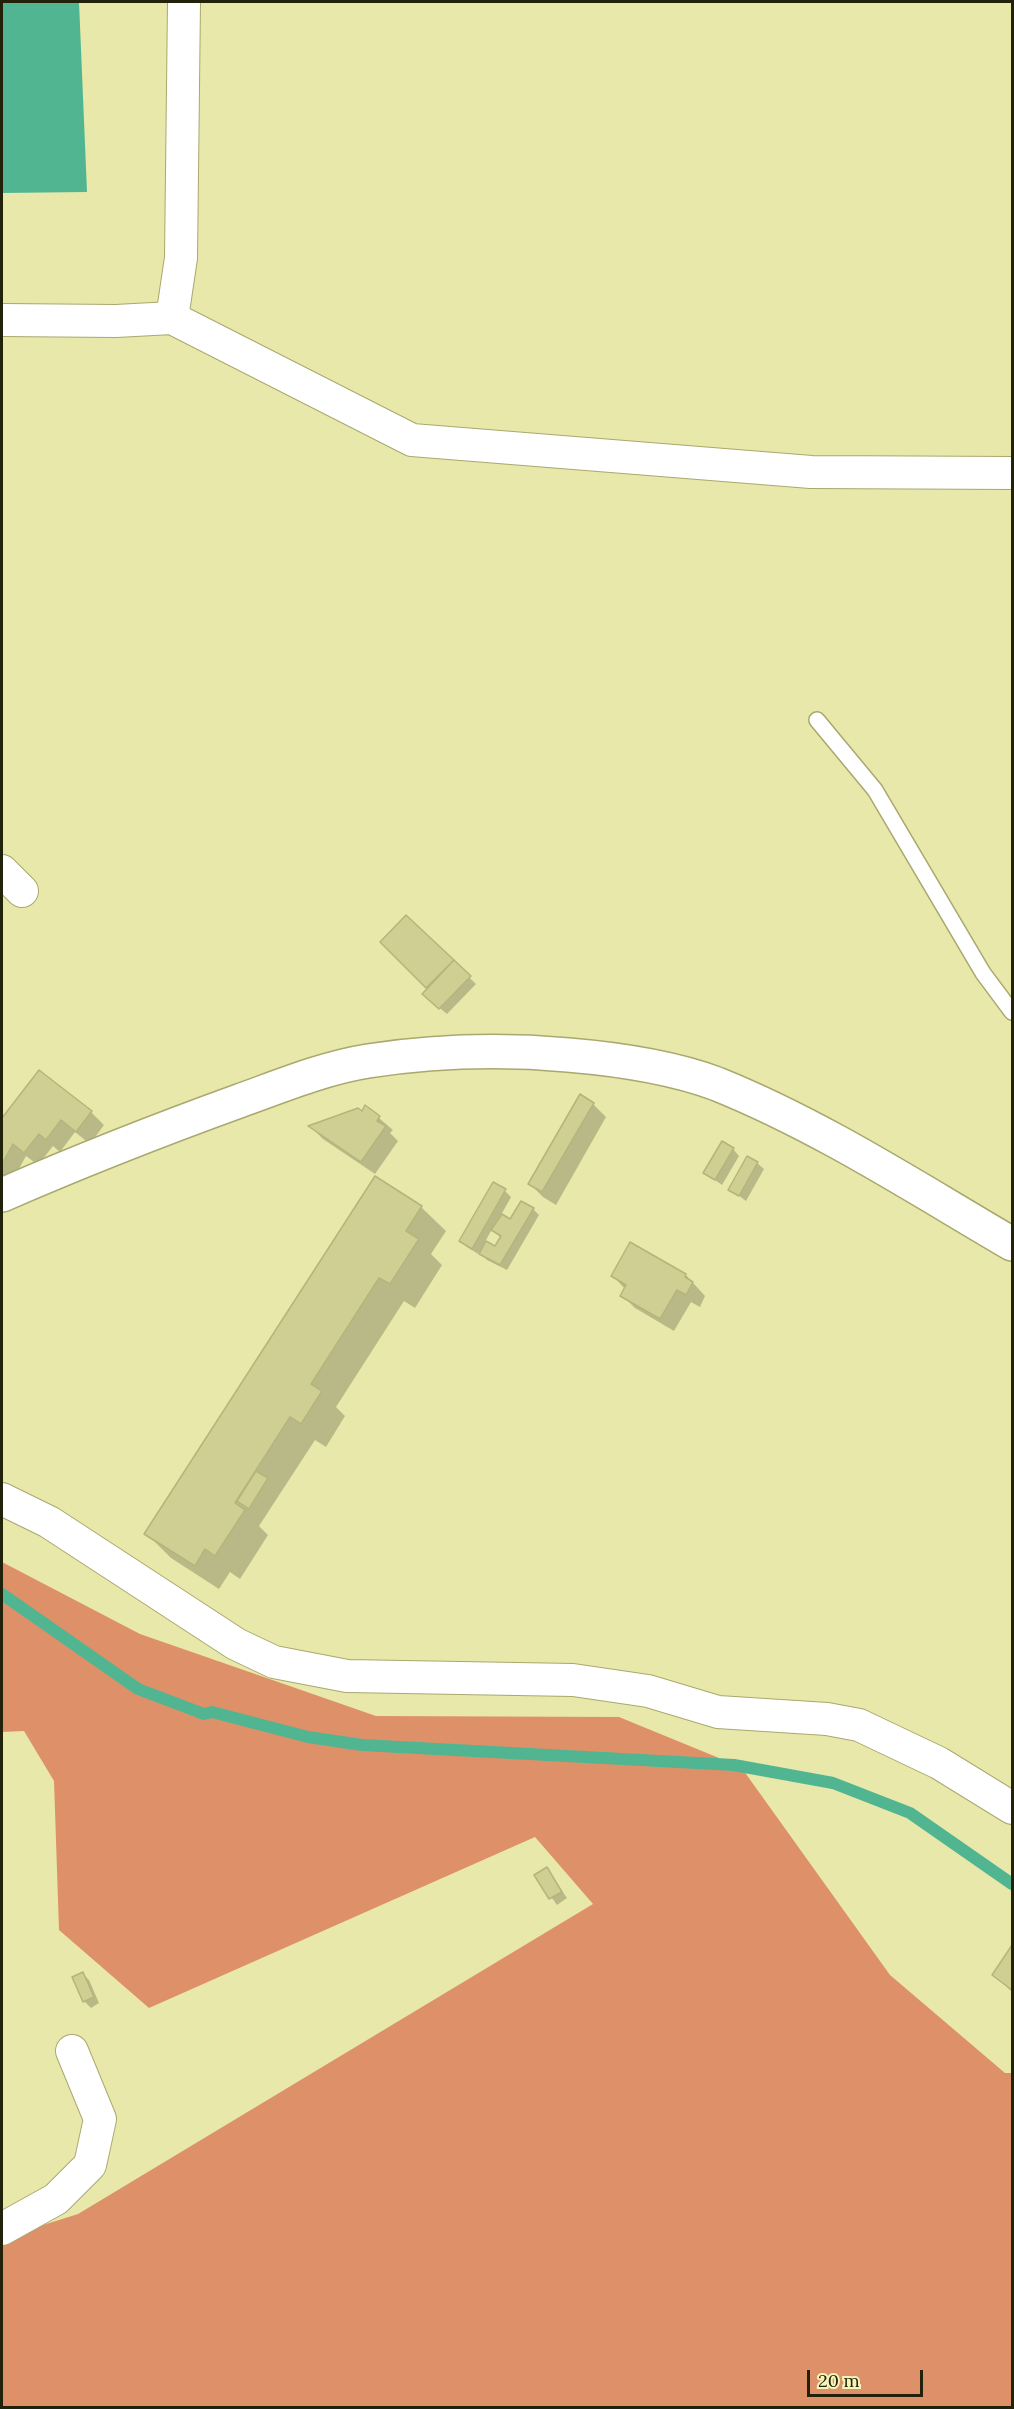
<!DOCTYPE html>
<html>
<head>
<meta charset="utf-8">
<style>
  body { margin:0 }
  #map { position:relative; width:1014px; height:2409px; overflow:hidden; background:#e8e8ab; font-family:Lora,serif }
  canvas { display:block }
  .frame { position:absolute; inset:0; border:3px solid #222109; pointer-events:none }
  .scale { position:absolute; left:807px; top:2370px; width:116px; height:27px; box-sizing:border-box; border:3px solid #222109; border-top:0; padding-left:8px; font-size:18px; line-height:21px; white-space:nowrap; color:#222109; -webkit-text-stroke:4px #f5f5b8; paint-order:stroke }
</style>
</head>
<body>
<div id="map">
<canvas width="1014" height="2409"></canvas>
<div class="frame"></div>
<div class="scale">20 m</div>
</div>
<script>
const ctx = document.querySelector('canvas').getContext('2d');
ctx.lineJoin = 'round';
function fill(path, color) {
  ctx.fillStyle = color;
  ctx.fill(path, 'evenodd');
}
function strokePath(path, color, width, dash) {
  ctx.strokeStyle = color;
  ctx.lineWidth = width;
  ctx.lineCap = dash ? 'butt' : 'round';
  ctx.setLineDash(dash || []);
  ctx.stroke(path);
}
fill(new Path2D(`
  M2,1562L140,1634L376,1716L619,1717L741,1767L890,1975L1005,2073H1012V2407H2V2238L78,2214L593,1904L535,1837L149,2008L59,1930L54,1781L24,1731L2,1732Z`), '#de9169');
fill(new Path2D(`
  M2,2H79L87,192L2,193Z`), '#51b592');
fill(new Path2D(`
  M406,917L476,984L447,1014L430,1000L429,989L382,942Z
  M39,1072L91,1112L104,1125L90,1144L75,1132L60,1152L53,1146L38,1165L26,1156L14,1178H2V1120Z
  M593,1104L606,1117L556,1205L543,1197L530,1184Z
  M366,1107L393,1130L390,1133L398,1141L375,1174L323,1139L311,1127L362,1113Z
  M733,1149L739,1156L722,1185L705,1173Z
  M757,1163L764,1169L746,1201L730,1189Z
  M505,1191L511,1197L501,1215L511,1221L533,1209L539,1215L507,1270L487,1260L479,1252L478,1254L467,1247L461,1241ZM492,1229L501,1238L495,1249L485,1242Z
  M421,1207L446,1231L431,1254L442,1265L415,1308L404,1301L336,1407L345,1416L326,1447L315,1440L259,1526L268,1535L240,1579L230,1572L219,1589L171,1558L146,1533Z
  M686,1275L705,1296L700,1307L691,1302L674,1331L635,1308L622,1295L625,1289L613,1276Z
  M547,1869L567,1898L557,1905L536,1876Z
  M1012,1948V1992L994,1975Z
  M83,1974L89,1980L99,2003L91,2008L84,2001Z`), '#0003');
strokePath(new Path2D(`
  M2,1594L138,1689L204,1714L212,1712L308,1737L362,1745L734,1765L833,1783L910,1813L1012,1884`), '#51b592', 12);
const building = new Path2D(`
  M406,915L454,960L426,988L380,942Z
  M454,960L471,976L439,1009L422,994Z
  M39,1070L92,1111L76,1132L61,1120L46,1140L39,1134L24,1153L13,1144L2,1164V1118Z
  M580,1094L594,1103L542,1192L528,1184Z
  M365,1105L380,1116L377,1121L386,1126L361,1162L308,1126L358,1108L362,1111Z
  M722,1141L734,1148L715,1180L703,1173Z
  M747,1156L758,1162L739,1196L728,1190Z
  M375,1176L422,1206L406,1231L419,1239L390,1284L379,1278L311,1384L322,1391L301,1424L290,1417L235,1503L245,1510L215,1556L205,1549L195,1566L144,1534Z
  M493,1182L506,1189L472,1249L459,1241Z
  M521,1201L534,1208L500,1265L479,1254L486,1241L495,1246L501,1236L491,1230L502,1214L510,1219Z
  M630,1242L686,1274L685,1277L693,1282L686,1295L677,1290L660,1319L620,1296L626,1285L611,1276Z
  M256,1471L268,1478L249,1509L237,1501Z
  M547,1867L562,1892L549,1899L534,1875Z
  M1012,1945V1990L992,1975Z
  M83,1972L94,1997L83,2002L72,1977Z`);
fill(building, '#cfce93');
strokePath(building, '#b5b47a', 1.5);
const lane = new Path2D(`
  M817,720L875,790L983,973L1012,1012`);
const street = new Path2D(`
  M184,2L181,258L172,318L412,440L811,472L1012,473
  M2,320L116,321L172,318
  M2,871L22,891
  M2,1499L49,1522L236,1644L274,1662L347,1676L573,1680L648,1691L718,1712L827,1719L859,1725L939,1763L1012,1808
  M2,2229L56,2199L90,2165L100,2119L72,2051`);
const secondary = new Path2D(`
  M2,1195C80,1161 159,1130 239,1101C281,1086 324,1068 368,1061C434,1051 501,1049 568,1055C616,1059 672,1067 717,1084C821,1126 916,1188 1012,1244`);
strokePath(lane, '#a9a86e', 18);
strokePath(street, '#a9a86e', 34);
strokePath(secondary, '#a9a86e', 36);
strokePath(lane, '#fff', 15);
strokePath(street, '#fff', 32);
strokePath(secondary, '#fff', 33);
</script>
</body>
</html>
